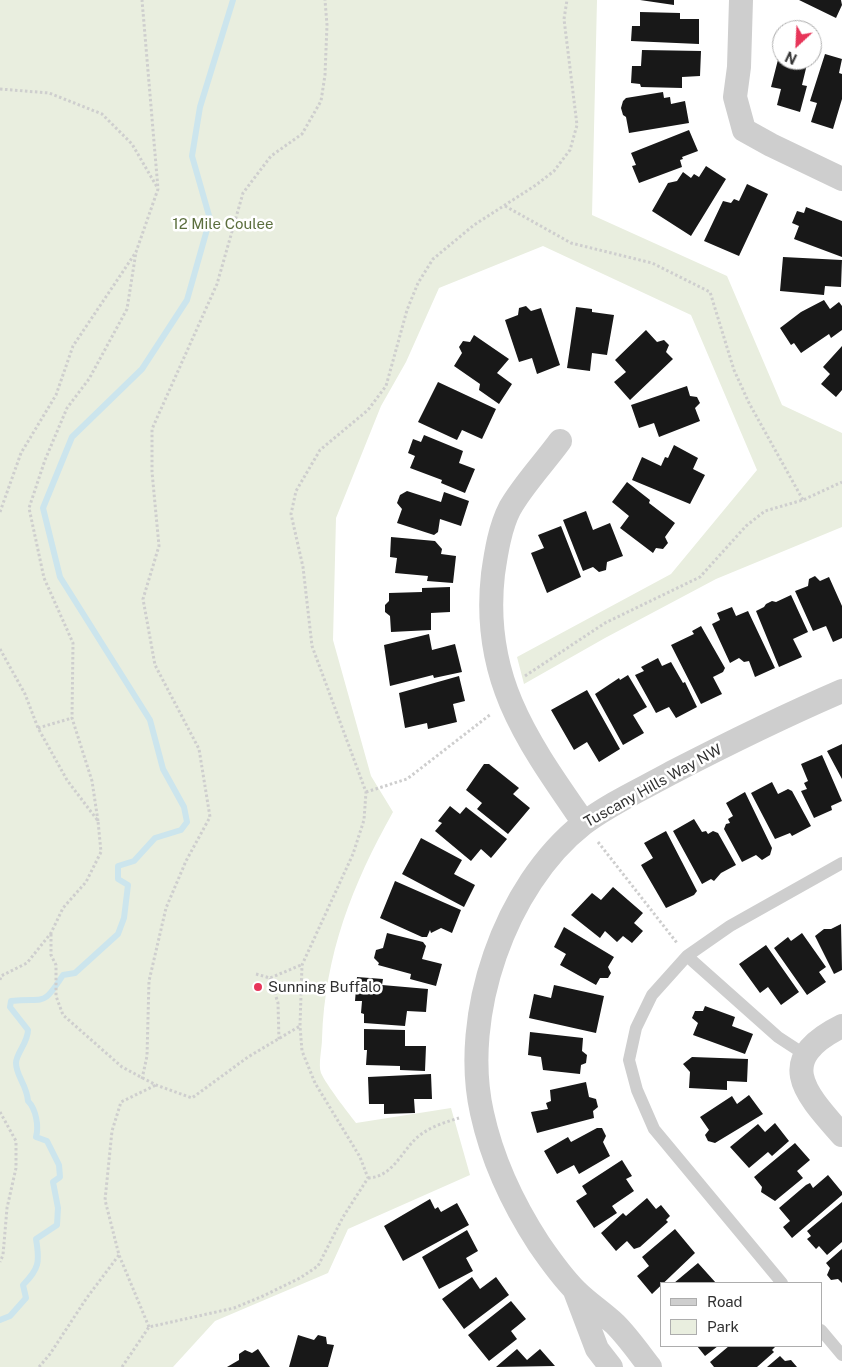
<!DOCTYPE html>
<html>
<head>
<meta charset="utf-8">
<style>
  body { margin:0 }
  #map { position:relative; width:842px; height:1367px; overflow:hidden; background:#fff; font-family:"Public Sans",sans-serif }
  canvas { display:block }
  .legend { position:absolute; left:660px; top:1282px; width:162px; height:65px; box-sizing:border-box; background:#fff; border:1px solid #adadad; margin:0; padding:6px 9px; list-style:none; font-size:15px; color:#313131 }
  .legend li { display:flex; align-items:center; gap:10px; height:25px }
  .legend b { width:25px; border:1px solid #adadad }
  .north { position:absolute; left:772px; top:20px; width:50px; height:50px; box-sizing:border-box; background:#fff; border:1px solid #adadad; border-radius:50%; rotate:205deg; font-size:14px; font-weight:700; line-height:20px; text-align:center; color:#313131 }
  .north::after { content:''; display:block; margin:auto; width:18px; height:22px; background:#e73559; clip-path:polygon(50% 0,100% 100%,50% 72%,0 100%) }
</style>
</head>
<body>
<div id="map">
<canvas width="842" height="1367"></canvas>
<ul class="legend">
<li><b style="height:6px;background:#cecece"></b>Road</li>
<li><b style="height:14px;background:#e9eedf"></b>Park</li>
</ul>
<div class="north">N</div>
</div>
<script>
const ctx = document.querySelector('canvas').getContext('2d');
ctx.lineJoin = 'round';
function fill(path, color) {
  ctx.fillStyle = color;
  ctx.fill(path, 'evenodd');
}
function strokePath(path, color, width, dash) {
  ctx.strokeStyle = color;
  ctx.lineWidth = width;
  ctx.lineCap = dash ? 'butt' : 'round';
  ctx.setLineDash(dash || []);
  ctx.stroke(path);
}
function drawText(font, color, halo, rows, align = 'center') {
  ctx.font = font + ' "Public Sans",sans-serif';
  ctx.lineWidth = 5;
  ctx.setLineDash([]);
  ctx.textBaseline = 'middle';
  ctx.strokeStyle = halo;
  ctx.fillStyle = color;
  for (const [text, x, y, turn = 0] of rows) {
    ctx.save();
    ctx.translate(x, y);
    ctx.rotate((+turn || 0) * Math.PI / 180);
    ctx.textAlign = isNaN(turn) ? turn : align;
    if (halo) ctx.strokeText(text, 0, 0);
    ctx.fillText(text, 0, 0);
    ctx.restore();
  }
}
fill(new Path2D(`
  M0,0H597L592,215L727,276L782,405L842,433V527L716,579L605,638L524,684L517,657L671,574L757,470L691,315L543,246L439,288L406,362L381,406L336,518L333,640L371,776L393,812C352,885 325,954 322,1039C322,1048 318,1065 321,1073C327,1086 347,1111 356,1123L451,1108L470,1175L348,1229L328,1273L215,1321L173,1367H0Z`), '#e9eedf');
strokePath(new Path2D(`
  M0,1320L10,1316L26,1298L23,1285C39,1269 40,1262 36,1239L57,1225L58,1208L53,1182L60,1177L59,1165L47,1141L36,1137C39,1126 36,1109 28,1101C27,1085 16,1076 16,1063C16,1053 28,1043 28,1030L10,1007L11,1001C46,997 42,1008 63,975L75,973L118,934L124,918L128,885L118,879V866L134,861L155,838L181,830L187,822L184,807L163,769L150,720L60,577L43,508L72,437L142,369L187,300L210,219L192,156L200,107L233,0`), '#cce5ed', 6);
fill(new Path2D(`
  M640,0H674V5Z
  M799,0H841L842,5L836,18Z
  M640,12L680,13V19H699V44L631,41L632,26H640Z
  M781,48L782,60H808L802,85L807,86L800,112L777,105L781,89L771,87Z
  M642,50L701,51L700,76L682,77V88L641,87L640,84L631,83L632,66H641Z
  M825,54L842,59L839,73L842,74V99L833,129L811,122L817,103L810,101Z
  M663,92L664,98L670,97L671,104L685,101L689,123L629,133L626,117L623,115L621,108L623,101L626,98Z
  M689,130L698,151L682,157L683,159L680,160L682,167L639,183L632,166L636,165L631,153Z
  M706,166L726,179L691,236L652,211L668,183L677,181L683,172L691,178L694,174L699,177Z
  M747,184L768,194L739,256L704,241L723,201L731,203L734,199L739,201Z
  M806,207L842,221V257L794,239L799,226L792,223L797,211L804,213Z
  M783,257L842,260L841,287L825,286L824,295L780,291Z
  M824,300L830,309L839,302L842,306V330L831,338L829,334L801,353L794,343L791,345L780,328L801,312Z
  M526,306L531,311L541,308L560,365L537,374L532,358L519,362L505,320L518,315L519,308Z
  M576,307L592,309V312L614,315L607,355L592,353L590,371L567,368Z
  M646,330L657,342L664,340L669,345L666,352L673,359L630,400L614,382L626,372L615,360Z
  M474,335L509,359L497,373L512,384L499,404L479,390L480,384L454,366L462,353L459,347L463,341L470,342Z
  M842,346V390L836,397L821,384L830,374L823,367Z
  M438,382L496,409L482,439L462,430L457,440L418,422Z
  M687,386L690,396L697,397L700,403L695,408L700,421L659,437L654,423L639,428L631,405Z
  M424,435L463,451L459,463L475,469L465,493L441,483L442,480L410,468L415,456L408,453L413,439L421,442Z
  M674,445L698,458L693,469L705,475L690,504L632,480L642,457L661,466L665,457L668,458Z
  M627,482L650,500L649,503L675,523L665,537L668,543L663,549L656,548L653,553L620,528L629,516L612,502Z
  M407,491L441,502L444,492L469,501L461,526L440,519L438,532L434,535L397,523L402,509L397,503L400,495Z
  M586,511L593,530L610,523L623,556L607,562L606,570L599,572L593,567L583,571L563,520Z
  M561,526L581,577L547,593L531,553L544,548L538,535Z
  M391,537L435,541L442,549L441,554L456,556L453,583L427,581L428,576L395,573L397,558L390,557Z
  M815,576L820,581L829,577L842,606V638L833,642L826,626L813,631L795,591L808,586L809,579Z
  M450,587V612L431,613V630L391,632L390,616L385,612V605L389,601V593L422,592V588Z
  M791,595L808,632L793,639L802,657L779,667L756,611L764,607L766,604L772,601L776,602Z
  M732,607L736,616L748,611L775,668L755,677L749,661L744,662L739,658L730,663L712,624L720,620L717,613Z
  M701,626L725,668L723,672L713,677L722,694L701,704L671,645L694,634L692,631Z
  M429,634L432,650L455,644L462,672L434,678L433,675L390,686L384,645Z
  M658,658L662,666L671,662L683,683L685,682L697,707L676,718L669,707L656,713L635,675L644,671L641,667Z
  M628,675L647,707L633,715L644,733L623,745L595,694L619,678L620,680Z
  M459,676L465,701L453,704L457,722L428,729L427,723L405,728L399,693Z
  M587,690L620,749L599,762L587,742L574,750L551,710Z
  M842,744V779L827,751Z
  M822,755L842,801L831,806L832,810L814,818L801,791L807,789L804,783L808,781L801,764Z
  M484,764H489L519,788L513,794L530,808L508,834L477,809L482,803L466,790Z
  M772,782L778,794L788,789L792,791L811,826L792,836L790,833L775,839L751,793Z
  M745,792L772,848L770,855L762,860L756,855L742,862L724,829L726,824L730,823L728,819L733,816L726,803Z
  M450,806L460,814L466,807L507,839L491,858L481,849L471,861L435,831L442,823L438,821Z
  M694,819L702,832L706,831L708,834L713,831L718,833L736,865L721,873L714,881L711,879L702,884L673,831Z
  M666,831L697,891L694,895L666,908L641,865L653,858L644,843Z
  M421,838L462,860L454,874L475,885L464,907L402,874Z
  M395,881L461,910L452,933L441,928L431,933L430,930L427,937H422L380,918Z
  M613,887L643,913L634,923L643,931L632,943L623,936L617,942L605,931L600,938L571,915L592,893L601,900Z
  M841,924L842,970L834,974L815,936L824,929H831Z
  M564,927L614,957L608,967L611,973L608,978H600L596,985L560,965L566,954L554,947Z
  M387,933L423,942L426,946L422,959L442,964L436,986L410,979L411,974L378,965L379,963L374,958L376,950L383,948Z
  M802,933L826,967L819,972L826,982L807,995L774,948L788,937L791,941Z
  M766,945L799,992L781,1005L768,987L760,993L739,964Z
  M357,977L383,979L382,985L428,989L426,1012L407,1011L405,1026L364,1023V1014L361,1013L362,1001H355Z
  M554,985L604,996L596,1033L529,1018L534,994L551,998Z
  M705,1006L735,1017L732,1026L753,1034L745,1054L693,1035L698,1023L692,1018L695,1011H703Z
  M364,1029L405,1030V1046H426L425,1071L400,1070V1066L366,1065L367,1050H364Z
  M530,1032L583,1038L582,1051L587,1055L586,1063L581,1065L580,1074L543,1070L541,1057L528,1055Z
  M692,1057L748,1059L747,1082L727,1081V1090L689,1088L690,1072L683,1064Z
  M431,1074L432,1099H414L415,1113L384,1114V1104H369L368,1077Z
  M586,1082L589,1097L596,1099L598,1107L593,1111L594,1118L537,1133L531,1112L548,1109L546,1103L551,1101L550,1090Z
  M749,1095L763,1114L715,1143L708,1141L705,1135L709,1130L700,1117L732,1096L737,1104Z
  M775,1123L789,1141L772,1156L768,1152L749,1168L730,1147L758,1124L765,1132Z
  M597,1128H602L606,1136L603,1142L610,1156L579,1174L574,1165L557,1174L544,1151L568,1137L571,1142Z
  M795,1143L810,1160L797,1171L803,1178L775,1201L761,1192L762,1187L754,1177Z
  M622,1160L632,1176L626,1179L634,1191L612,1206L617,1213L594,1228L576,1201L587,1194L582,1186Z
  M828,1175L842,1192V1195L792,1238L783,1227L790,1221L779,1208L806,1185L810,1183L813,1188Z
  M647,1198L656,1209L661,1205L670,1216L666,1220L668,1222L640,1247L634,1249L627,1241L616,1251L601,1233L623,1213L626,1216Z
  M430,1199L435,1209L438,1207L441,1212L457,1203L469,1225L403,1261L384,1226Z
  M842,1202V1242L827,1255L819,1246L816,1249L807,1239L811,1236L807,1231Z
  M675,1229L695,1253L652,1294L637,1276L649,1266L642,1257Z
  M467,1230L478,1251L466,1258L473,1271L439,1289L422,1257Z
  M842,1249V1283L838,1279L831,1280L827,1275L830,1268L826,1263Z
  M698,1263L716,1283H674Z
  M472,1277L480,1289L496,1277L509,1295L464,1329L442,1299Z
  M511,1301L526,1319L511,1331L517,1339L489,1361L468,1335Z
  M298,1335L314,1340L318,1335L326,1337L327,1344L334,1345L328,1367H289Z
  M697,1346H718L705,1356Z
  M729,1346H776L772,1350L774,1352L757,1367H714L710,1362Z
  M258,1349L270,1367H227L239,1360V1354L245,1350L252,1353Z
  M517,1349L527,1360L540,1349L555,1366L496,1367Z
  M780,1356L785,1361L791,1360L797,1367H767Z`), '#181818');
strokePath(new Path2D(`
  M0,89L49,93L102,114L132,144L157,187
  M505,206L571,243L652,263L710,292L734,370L749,403L803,500
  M0,512L21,453L56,395L73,346L136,252L158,189L142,0
  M0,649L25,694L38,728L67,780L98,821L101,852L86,882L63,908L51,933L27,963L1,976L0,980
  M525,676L605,623L700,577L746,526L765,511L803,500L842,482
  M38,728L72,718
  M366,792L407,779L491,714
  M98,821L92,781L72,718L73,643L44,578L29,508L45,460L67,408L89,379L127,309L136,252
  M598,842L677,943
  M51,934V955L56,965V996L63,1015L122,1067L156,1085L192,1098L248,1057L300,1026
  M256,974L270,978L301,965
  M270,978L278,1003L279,1040
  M142,1079L147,1056L149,981L166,908L186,861L210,817L199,749L155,665L143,599L159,546L152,472V429L217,284L243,193L271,156L302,134L321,101L325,75L327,25L325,0
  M0,1112L16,1141V1168L7,1208L3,1255L0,1262
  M368,1178C394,1177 402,1149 420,1135C432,1126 446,1122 459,1118
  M149,1327L119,1255L105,1200L112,1131L121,1102L156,1085
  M39,1367L50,1354L86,1299L119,1255
  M122,1367L149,1327L234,1308L263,1296L300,1278L318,1266L343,1217L368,1178L360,1157L315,1083L302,1051L300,1026L302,965L353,854L364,820L366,792L312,646L303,567L291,514L296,491L320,450L368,410L386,386L407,310L418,283L433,259L474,225L536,185L554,171L570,150L577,125L564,19L567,0`), '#cecece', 3, [2.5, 2.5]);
strokePath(new Path2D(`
  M687,956L778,1037L804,1054
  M782,1283L654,1129L637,1090L629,1060L636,1028L652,995L687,956L730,926L842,863
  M821,1330L842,1355`), '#cecece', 12);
strokePath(new Path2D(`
  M741,0L739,67L735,97L744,130L771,145L842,179
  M560,441C544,463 523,485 510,508C500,527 496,553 493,574C481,679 528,742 584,823
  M842,1026C773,1060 805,1093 842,1135
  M575,1291L597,1349L611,1367
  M650,1367C639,1353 628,1337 615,1324C602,1312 588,1303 576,1291C562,1277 550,1260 539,1244C513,1204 492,1159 482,1113C460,1016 505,885 583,824C609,804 642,789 671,773C727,744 784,716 842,691`), '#cecece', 24);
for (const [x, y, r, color] of [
  [258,987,5,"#e73559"]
]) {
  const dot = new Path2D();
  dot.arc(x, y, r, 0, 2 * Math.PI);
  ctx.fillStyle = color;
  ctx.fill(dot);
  strokePath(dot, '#fff', 2);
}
drawText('15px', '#5b6e3d', '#fff', [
  ["12 Mile Coulee",223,224]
]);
drawText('15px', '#313131', '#fff', [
  ["Tuscany Hills Way NW",653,786,-29]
]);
drawText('15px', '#313131', '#fff', [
  ["Sunning Buffalo",268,987]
], 'left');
</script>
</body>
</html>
